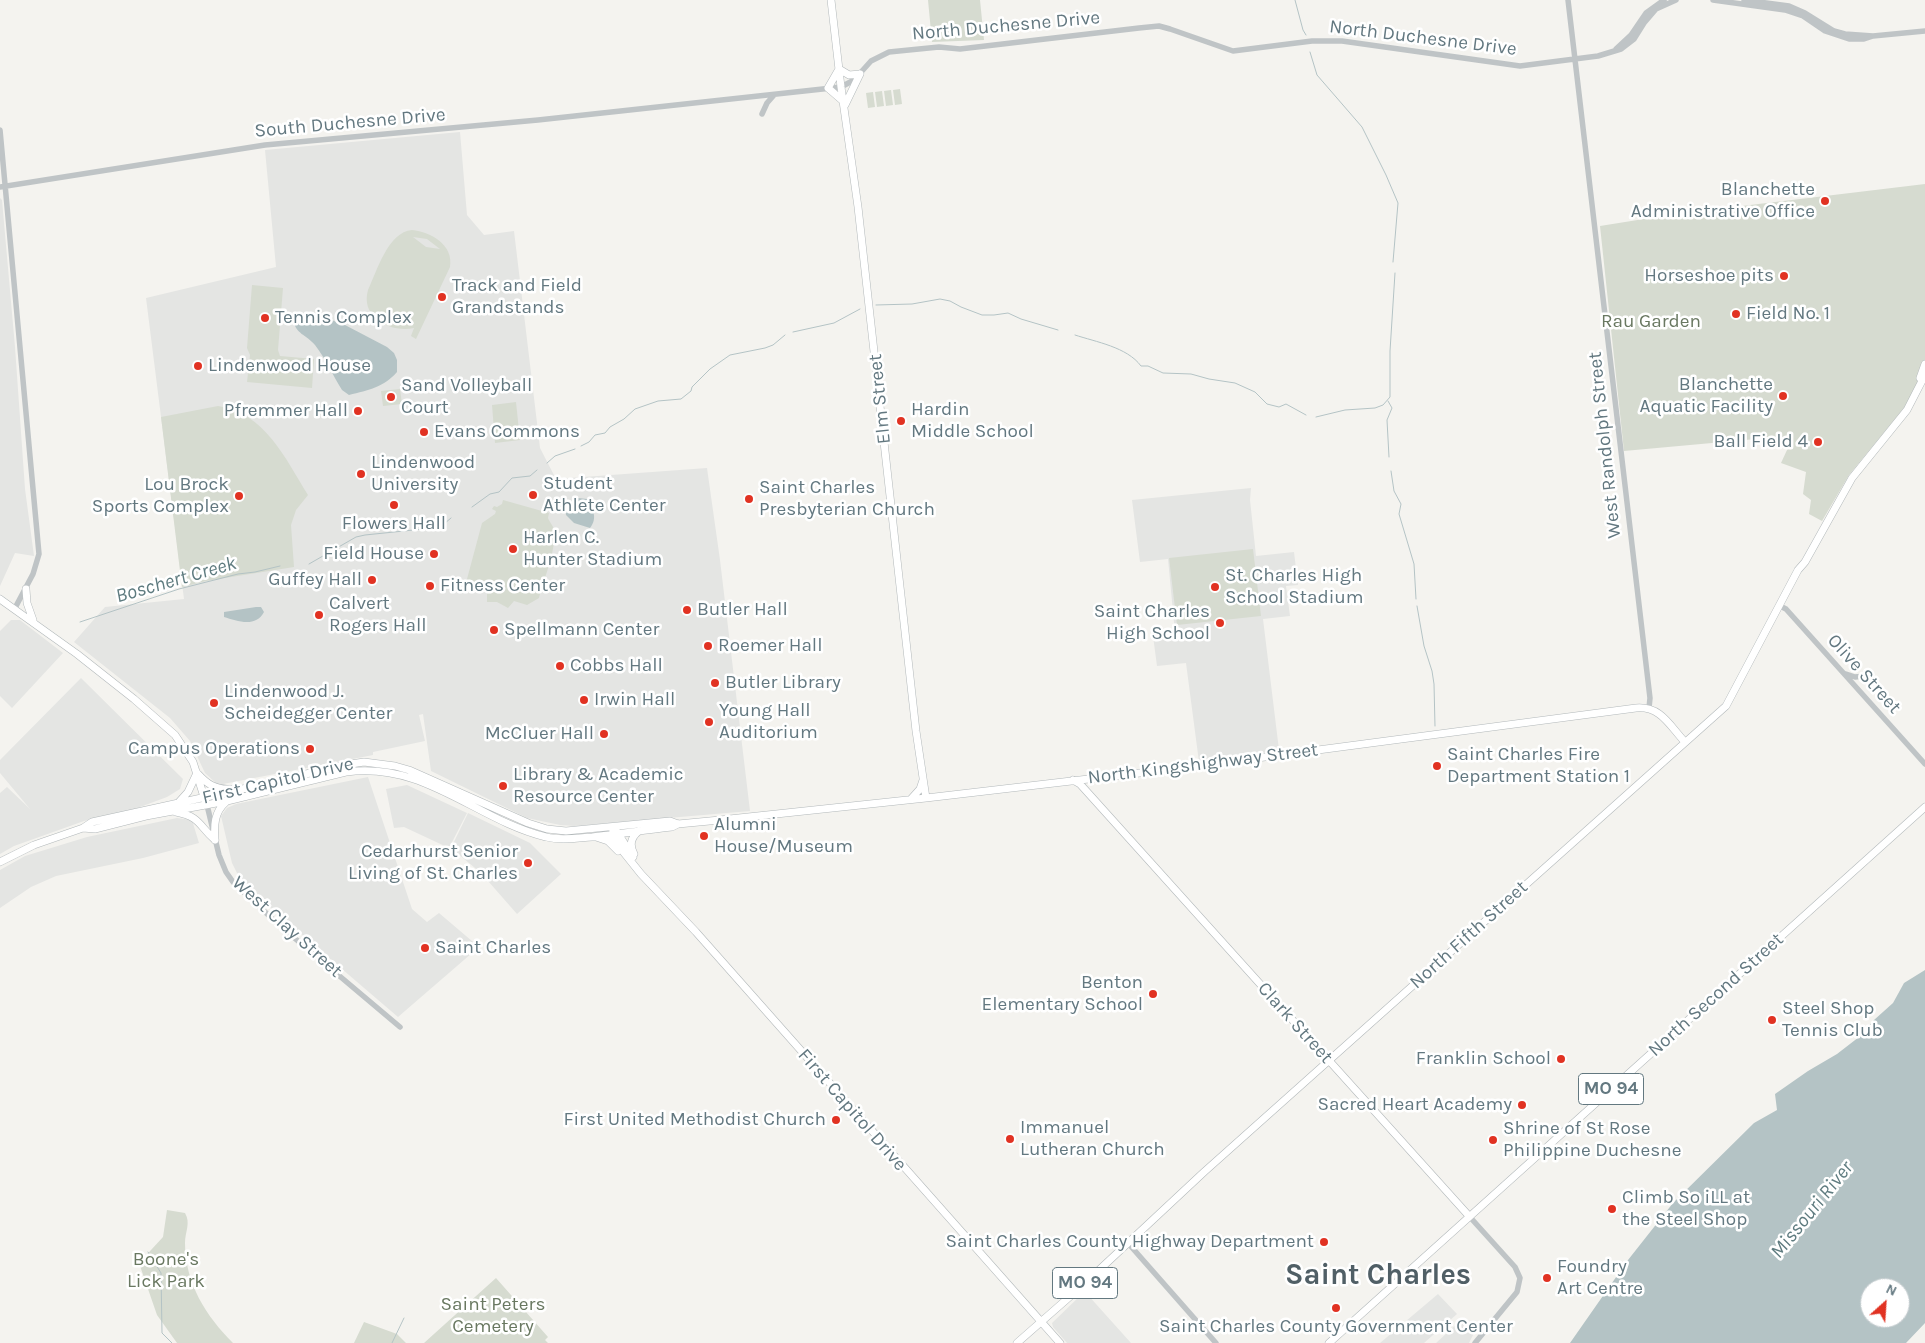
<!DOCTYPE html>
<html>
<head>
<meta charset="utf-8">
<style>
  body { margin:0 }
  #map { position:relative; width:1925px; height:1343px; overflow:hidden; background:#f4f3ef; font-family:Karla,sans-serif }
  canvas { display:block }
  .north { position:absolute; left:1860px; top:1278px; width:50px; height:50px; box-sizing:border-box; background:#fff; border:1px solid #c1c9cc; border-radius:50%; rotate:26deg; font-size:14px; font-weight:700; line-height:20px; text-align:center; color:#637880 }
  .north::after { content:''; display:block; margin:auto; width:18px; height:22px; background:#e13222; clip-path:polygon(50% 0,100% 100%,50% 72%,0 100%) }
</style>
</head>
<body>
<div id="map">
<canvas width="1925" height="1343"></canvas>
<div class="north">N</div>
</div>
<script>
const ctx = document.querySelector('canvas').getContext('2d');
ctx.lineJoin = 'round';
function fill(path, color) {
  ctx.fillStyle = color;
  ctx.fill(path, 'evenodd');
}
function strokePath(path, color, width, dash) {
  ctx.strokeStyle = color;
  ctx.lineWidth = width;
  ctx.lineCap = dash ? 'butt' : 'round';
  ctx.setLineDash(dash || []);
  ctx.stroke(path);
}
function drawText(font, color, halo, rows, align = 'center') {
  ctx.font = font + ' Karla,sans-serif';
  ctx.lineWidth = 5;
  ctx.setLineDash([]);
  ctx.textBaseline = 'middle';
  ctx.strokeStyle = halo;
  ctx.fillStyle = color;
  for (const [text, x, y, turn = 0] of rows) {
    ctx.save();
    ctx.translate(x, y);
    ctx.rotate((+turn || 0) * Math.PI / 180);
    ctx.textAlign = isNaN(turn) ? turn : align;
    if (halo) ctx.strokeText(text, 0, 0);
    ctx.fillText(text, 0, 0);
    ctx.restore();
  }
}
fill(new Path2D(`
  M460,132L467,215L484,235L514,231L540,448L556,479L707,468L720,560L750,811L575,826L560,825L527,818L431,771L423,714L419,715L425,741L373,752V755L218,785L205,773L190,741L170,718L74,642L105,607L184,599L146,298L276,267L265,150Z
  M0,198L2,200L15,347L25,489L34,556L15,553L0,586Z
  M1251,488L1250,500L1256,556L1294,552L1298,585L1286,586L1290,616L1263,619L1279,750L1278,752L1199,762L1186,663L1157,666L1153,636L1175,633L1168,559L1140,562L1132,500Z
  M11,620H20L63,653L12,708L0,696V631Z
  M81,678L183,779L180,789L167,797L132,810L84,821L14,846L0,854V793L7,787L30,809L0,773V760Z
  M368,777L412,909L427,922L439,913L479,947L398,1017L252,892L239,877L232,863L221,816L227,808L236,804Z
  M407,785L467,813L449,848L404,827L394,828L386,789Z
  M468,813L530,843L561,874L517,914L481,873L451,848Z
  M177,818L192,820L199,843L143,858L56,876L31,887L0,908V870L25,856L87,837Z
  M1087,1294L1131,1343H1067L1053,1327L1052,1323L1081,1295Z
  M1438,1294L1457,1314L1424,1343H1380Z
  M1461,1320L1474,1333L1469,1343H1436Z`), '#e4e5e3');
fill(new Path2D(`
  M928,0H980L984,40L932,42Z
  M900,89L902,104L895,105L893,90Z
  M891,90L893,105L886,106L884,91Z
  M882,91L884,106L877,107L875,92Z
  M873,92L875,107L868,108L866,93Z
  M1925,184V364L1917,385L1904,408L1849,475L1822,521L1809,514L1811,500L1803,494L1806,472L1781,463L1793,437H1790L1788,441L1778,437L1624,451L1600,226L1675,214Z
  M412,230C431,232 454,245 450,267L416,339L411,336L414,328C391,333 360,318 368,290C377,271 388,232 412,230ZM413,237L427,239L440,249L426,247Z
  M252,285L283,288L278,350L280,356L314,359L312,388L247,382L250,355L247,348Z
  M400,389L402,404L383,406L381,391Z
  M516,402L520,440L495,443L492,405Z
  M218,406C265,413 285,458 308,495L296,510L291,525L294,567L206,581L182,587L161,417Z
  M503,500L549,513L548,518C549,521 553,526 554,529C557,548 544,579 539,598L527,605L514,601L508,608L497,602H487V593L474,589L467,579L482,523L495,514L496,511L492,509L494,506L497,507L502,504Z
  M1253,549L1261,616L1177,625L1169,558Z
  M167,1210L185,1213C191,1223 185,1232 185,1243C185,1283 206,1316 233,1343H177L157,1315L139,1263L163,1237Z
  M496,1278L548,1337L545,1340L548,1343H424Z
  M364,1322L397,1334L406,1343H354Z`), '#d6dbd0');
fill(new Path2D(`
  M301,314L318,315L345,325L387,347L394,353L397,360V372C384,387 369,390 349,395L342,390C333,376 326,359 315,345C307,335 295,334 293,319L299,318Z
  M578,498L587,499C593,509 598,518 590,528L574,523L566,515L565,504Z
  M256,607H261L264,612C256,628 237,621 224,617V612Z
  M1925,970V1323L1906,1343H1570L1628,1260L1673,1203L1754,1123L1777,1110L1775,1094L1808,1071L1837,1054L1859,1037L1874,1020L1893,1003L1904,983ZM1870,1288H1900V1318H1870Z`), '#b4c3c5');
strokePath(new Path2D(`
  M1295,0L1303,30L1306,35
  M1310,52L1317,75L1362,127L1386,175L1398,203L1393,262
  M876,305L912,304L940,299L950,301L961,307L982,315H994L1008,313L1021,319L1058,330
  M793,332L834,323L860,309
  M1075,335C1096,342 1127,347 1141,366H1148L1163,373L1191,374L1209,379L1235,383L1255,392L1267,404L1279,407L1286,404L1306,415
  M1388,401L1392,408L1387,420L1389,457
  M1316,417L1345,410L1375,408L1383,405L1390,397V351L1395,273
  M581,446L589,442L595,435L605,433L610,427L624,419L635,409L658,401L681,399L691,391L692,387L710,369L730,355L765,348L773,345L785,335
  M547,463L555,456L575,449
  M1391,471L1394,491L1401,504L1399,514L1414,564L1416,599
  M472,507L490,494L499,492L512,478L530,476L537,470
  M309,564L356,537L365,535L423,529L444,524L451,518
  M1417,606L1424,646L1432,671L1434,684L1435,726
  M80,622L179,589L238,574L255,572L280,566
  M148,1252L161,1273L162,1333L172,1343
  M392,1343L404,1318`), '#b4c3c5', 1);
const major = new Path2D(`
  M831,0L841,87L858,207L916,731L926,798
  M843,101L828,88L839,69L849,75L860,74
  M845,105L860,74
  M1920,378L1925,364
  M26,589L27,603L33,620
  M0,599L77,654L134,699L175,735L193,762L205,800
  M198,774C207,784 216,790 230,789
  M1073,780L1080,784L1469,1216
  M911,799L920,789L923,780
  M179,802L188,792L197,773
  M176,812C201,817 198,825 215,840
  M614,827L612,835L617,844L641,874L696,932L1060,1343
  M83,828L95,829L146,816L227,801L346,772C425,761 476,820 546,837C561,841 577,838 592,837C619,834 645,830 672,827L678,824
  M617,832L633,857
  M596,837L608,841L618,851
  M215,840C214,826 214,812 226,802
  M634,854C629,845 631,837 639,831
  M0,862L34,845L83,828L92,822L247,788L344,765L364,762L395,766L409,770L528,823L547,829L566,831L670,821L678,824L720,820L926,798L1174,769L1636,708C1661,706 1669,725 1685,742
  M1017,1343L1083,1285L1204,1172L1726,706L1798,570L1805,562L1852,478L1907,410L1925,375
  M1329,1343L1925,807`);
strokePath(major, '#b2b8ba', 8);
strokePath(new Path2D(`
  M1568,0L1650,698L1649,708
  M1713,0L1785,10L1803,16L1825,31L1849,39H1864L1873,36L1925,31
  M1744,0L1789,6L1805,13L1834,31L1845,34L1873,36
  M1616,49L1631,35L1646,13L1664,0
  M762,114L767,103L774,95
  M0,130L39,554L33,574L15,608
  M0,187L265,145L538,120L841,87L854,80L871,61L889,52L939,47L960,49L1139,28L1159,26L1170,29L1233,51L1312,41H1342L1520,66L1598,56L1621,49L1634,39L1644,23L1656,9L1676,0
  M1780,606L1786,609L1925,764
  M1846,674L1855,677L1866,676
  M207,805L219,855L226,872L233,882L279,925L400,1027
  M1469,1216L1515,1267L1520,1278L1517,1292L1475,1343
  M1128,1243L1216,1343`), '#bfc4c6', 5.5);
strokePath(major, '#fff', 7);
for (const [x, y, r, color] of [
  [1825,201,5,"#e13222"],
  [1784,276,5,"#e13222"],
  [442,297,5,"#e13222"],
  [1736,314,5,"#e13222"],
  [265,318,5,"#e13222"],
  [198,366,5,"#e13222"],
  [1783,396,5,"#e13222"],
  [391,397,5,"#e13222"],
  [358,411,5,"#e13222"],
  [901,421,5,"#e13222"],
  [424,432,5,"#e13222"],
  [1818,442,5,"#e13222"],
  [361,474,5,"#e13222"],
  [533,495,5,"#e13222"],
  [239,496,5,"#e13222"],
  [749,499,5,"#e13222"],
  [394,505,5,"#e13222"],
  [513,549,5,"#e13222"],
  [434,554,5,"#e13222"],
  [372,580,5,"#e13222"],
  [430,586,5,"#e13222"],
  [1215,587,5,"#e13222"],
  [687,610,5,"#e13222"],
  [319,615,5,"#e13222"],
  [1220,623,5,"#e13222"],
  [494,630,5,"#e13222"],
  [708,646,5,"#e13222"],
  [560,666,5,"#e13222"],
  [715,683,5,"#e13222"],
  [584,700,5,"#e13222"],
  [214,703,5,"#e13222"],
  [709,722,5,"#e13222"],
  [604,734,5,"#e13222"],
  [310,749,5,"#e13222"],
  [1437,766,5,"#e13222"],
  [503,786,5,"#e13222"],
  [704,836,5,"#e13222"],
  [528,863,5,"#e13222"],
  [425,948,5,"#e13222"],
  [1153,994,5,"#e13222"],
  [1772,1020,5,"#e13222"],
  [1561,1059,5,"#e13222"],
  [1522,1105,5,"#e13222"],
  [836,1120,5,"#e13222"],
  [1010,1139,5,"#e13222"],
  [1493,1140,5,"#e13222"],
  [1612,1209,5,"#e13222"],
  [1324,1242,5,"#e13222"],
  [1547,1278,5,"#e13222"],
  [1336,1308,5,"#e13222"]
]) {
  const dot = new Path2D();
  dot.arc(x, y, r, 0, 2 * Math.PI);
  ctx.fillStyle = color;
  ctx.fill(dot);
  strokePath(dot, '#fff', 2);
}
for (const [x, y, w] of [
  [1611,1089,65],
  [1085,1283,65]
]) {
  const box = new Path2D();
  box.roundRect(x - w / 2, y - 15.5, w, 31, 4);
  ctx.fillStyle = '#fff';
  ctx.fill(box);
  strokePath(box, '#637880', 1);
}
drawText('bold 18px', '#637880', null, [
  ["MO 94",1611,1089],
  ["MO 94",1085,1283]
]);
drawText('19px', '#637880', '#fff', [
  ["North Duchesne Drive",1006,26,-5],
  ["North Duchesne Drive",1423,38,7],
  ["South Duchesne Drive",350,123,-5],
  ["Elm Street",880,399,-96],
  ["West Randolph Street",1605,445,-96],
  ["Olive Street",1864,674,48],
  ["North Kingshighway Street",1203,764,-7],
  ["First Capitol Drive",278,781,-13],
  ["West Clay Street",287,927,42],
  ["North Fifth Street",1469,935,-42],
  ["North Second Street",1716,995,-42],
  ["Clark Street",1295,1023,48],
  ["First Capitol Drive",852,1110,49]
]);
drawText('19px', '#637880', '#fff', [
  ["Blanchette",1815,190,"right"],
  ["Administrative Office",1815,212,"right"],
  ["Horseshoe pits",1774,276,"right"],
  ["Track and Field",452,286],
  ["Grandstands",452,308],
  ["Field No. 1",1746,314],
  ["Tennis Complex",275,318],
  ["Lindenwood House",208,366],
  ["Blanchette",1773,385,"right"],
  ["Aquatic Facility",1773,407,"right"],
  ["Sand Volleyball",401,386],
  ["Court",401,408],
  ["Hardin",911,410],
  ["Middle School",911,432],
  ["Pfremmer Hall",348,411,"right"],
  ["Evans Commons",434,432],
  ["Ball Field 4",1808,442,"right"],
  ["Lindenwood",371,463],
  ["University",371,485],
  ["Student",543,484],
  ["Athlete Center",543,506],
  ["Lou Brock",229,485,"right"],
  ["Sports Complex",229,507,"right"],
  ["Saint Charles",759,488],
  ["Presbyterian Church",759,510],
  ["Flowers Hall",394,524,"center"],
  ["Harlen C.",523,538],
  ["Hunter Stadium",523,560],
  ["Field House",424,554,"right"],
  ["St. Charles High",1225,576],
  ["School Stadium",1225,598],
  ["Guffey Hall",362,580,"right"],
  ["Fitness Center",440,586],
  ["Calvert",329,604],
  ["Rogers Hall",329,626],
  ["Butler Hall",697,610],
  ["Saint Charles",1210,612,"right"],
  ["High School",1210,634,"right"],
  ["Spellmann Center",504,630],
  ["Roemer Hall",718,646],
  ["Cobbs Hall",570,666],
  ["Butler Library",725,683],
  ["Lindenwood J.",224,692],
  ["Scheidegger Center",224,714],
  ["Irwin Hall",594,700],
  ["Young Hall",719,711],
  ["Auditorium",719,733],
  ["McCluer Hall",594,734,"right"],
  ["Campus Operations",300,749,"right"],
  ["Saint Charles Fire",1447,755],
  ["Department Station 1",1447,777],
  ["Library & Academic",513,775],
  ["Resource Center",513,797],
  ["Alumni",714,825],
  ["House/Museum",714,847],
  ["Cedarhurst Senior",518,852,"right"],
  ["Living of St. Charles",518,874,"right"],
  ["Saint Charles",435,948],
  ["Benton",1143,983,"right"],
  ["Elementary School",1143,1005,"right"],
  ["Steel Shop",1782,1009],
  ["Tennis Club",1782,1031],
  ["Franklin School",1551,1059,"right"],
  ["Sacred Heart Academy",1512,1105,"right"],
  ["First United Methodist Church",826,1120,"right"],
  ["Immanuel",1020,1128],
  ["Lutheran Church",1020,1150],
  ["Shrine of St Rose",1503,1129],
  ["Philippine Duchesne",1503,1151],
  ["Climb So iLL at",1622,1198],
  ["the Steel Shop",1622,1220],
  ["Saint Charles County Highway Department",1314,1242,"right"],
  ["Foundry",1557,1267],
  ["Art Centre",1557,1289],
  ["Saint Charles County Government Center",1336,1327,"center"]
], 'left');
drawText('19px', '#697861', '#fff', [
  ["Rau Garden",1651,322],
  ["Boone's",166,1260],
  ["Lick Park",166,1282],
  ["Saint Peters",493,1305],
  ["Cemetery",493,1327]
]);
drawText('italic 20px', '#5e7b7f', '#fff', [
  ["Boschert Creek",176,580,-16],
  ["Missouri River",1812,1210,-51]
]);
drawText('bold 29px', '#505f66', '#fff', [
  ["Saint Charles",1378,1276]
]);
</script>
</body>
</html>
